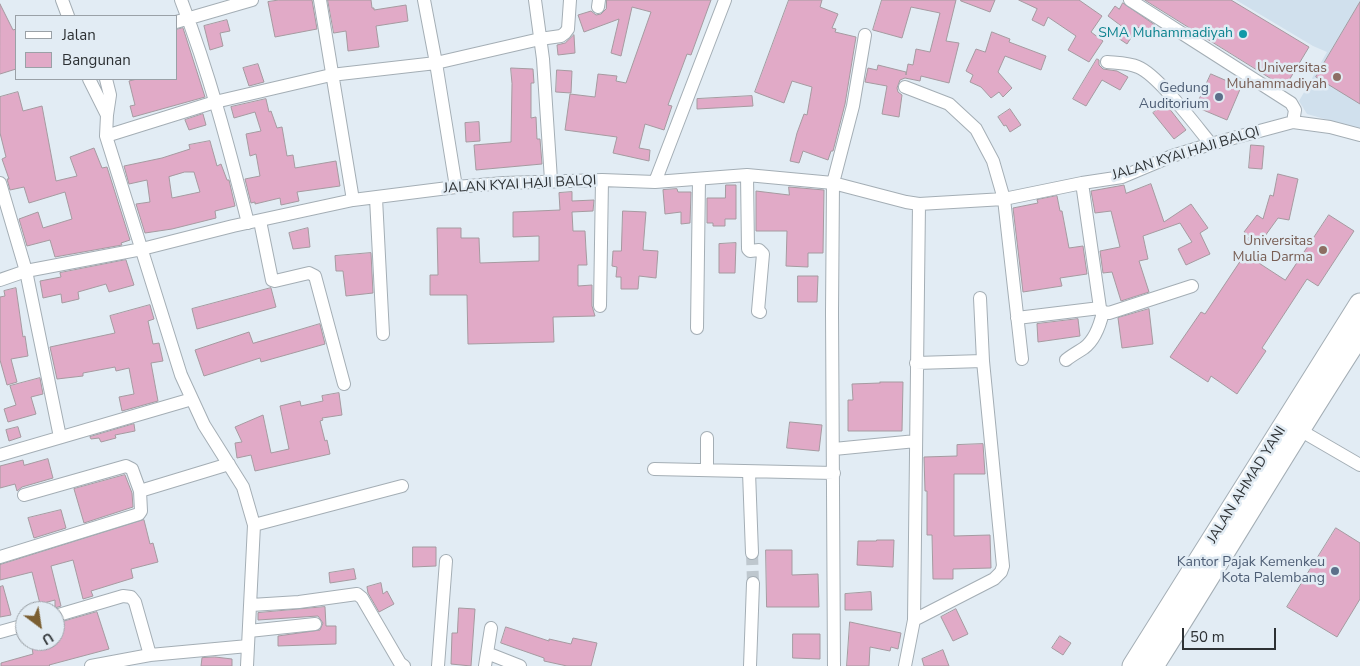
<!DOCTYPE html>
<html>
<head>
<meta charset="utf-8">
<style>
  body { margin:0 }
  #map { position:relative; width:1360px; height:666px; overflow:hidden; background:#e2ecf4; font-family:"Nunito Sans",sans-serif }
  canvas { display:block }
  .legend { position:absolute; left:15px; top:15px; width:162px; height:65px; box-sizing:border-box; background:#e2ecf4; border:1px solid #9aa1a7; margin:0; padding:6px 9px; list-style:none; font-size:15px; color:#2d3134 }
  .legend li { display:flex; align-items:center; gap:10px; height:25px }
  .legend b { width:25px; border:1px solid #9aa1a7 }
  .north { position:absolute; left:15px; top:601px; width:50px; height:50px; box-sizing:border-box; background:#e2ecf4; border:1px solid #9aa1a7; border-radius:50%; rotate:149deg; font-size:14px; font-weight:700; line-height:20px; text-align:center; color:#2d3134 }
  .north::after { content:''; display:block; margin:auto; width:18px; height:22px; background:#7b5f32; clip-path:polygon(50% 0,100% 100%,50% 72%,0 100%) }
  .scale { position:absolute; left:1182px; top:628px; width:94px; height:22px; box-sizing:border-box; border:2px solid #2d3134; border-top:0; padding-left:6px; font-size:15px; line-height:18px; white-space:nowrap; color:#2d3134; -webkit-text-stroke:4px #e2ecf4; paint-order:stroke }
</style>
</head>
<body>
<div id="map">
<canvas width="1360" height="666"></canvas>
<ul class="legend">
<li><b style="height:6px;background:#fff"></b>Jalan</li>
<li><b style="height:14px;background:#e1aac7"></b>Bangunan</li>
</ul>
<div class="north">U</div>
<div class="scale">50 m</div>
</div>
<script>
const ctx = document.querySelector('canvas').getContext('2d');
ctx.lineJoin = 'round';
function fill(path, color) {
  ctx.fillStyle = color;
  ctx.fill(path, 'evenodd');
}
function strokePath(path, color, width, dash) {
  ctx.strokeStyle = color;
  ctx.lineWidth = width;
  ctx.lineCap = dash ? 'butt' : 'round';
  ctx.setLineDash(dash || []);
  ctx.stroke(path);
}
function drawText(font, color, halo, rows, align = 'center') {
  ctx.font = font + ' "Nunito Sans",sans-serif';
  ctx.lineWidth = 5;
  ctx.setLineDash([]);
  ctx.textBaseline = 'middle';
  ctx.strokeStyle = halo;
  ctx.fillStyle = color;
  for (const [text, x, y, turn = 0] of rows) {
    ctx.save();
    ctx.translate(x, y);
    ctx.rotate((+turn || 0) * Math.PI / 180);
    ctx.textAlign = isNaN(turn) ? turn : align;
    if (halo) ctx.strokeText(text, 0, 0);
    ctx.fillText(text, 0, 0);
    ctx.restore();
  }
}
fill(new Path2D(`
  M1236,0H1360V129L1307,114L1299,101L1327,52L1313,46Z`), '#d0e0ed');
const building = new Path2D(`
  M279,0H312L317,29L275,37L268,2Z
  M328,0H371L372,8H374V10L406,5L408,21L376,26L379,47L348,51L346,31L334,33Z
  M607,0H711L691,55L687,54L668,105L672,106L664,130L645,124L639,148L650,150L649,161L613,153L617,137L565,130L570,94L595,97L598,74L617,76L616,81L626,83L651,12L632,7L621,56L611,53L619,19L584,32L578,15L591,11L596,15L601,14L606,9Z
  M789,0H822L820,7L838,14L832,28L836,29L835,32L856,37L845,104L833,151H831L828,160L803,151L799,163L790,161L797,133L804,114L807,115L812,87L792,81L784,103L755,92Z
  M882,0H956L946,41L959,43L949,83L921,76L920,81L905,78L900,80L897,88L898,92L902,95L899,117L882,114L887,86L865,82L868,68L877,70L878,65L906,72V75L908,64L913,65L916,49L930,52L940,13L911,7L902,38L873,30Z
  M961,0H995L990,12L961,1Z
  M1019,0H1079L1102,16L1091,32L1103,41L1089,62L1068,50L1076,36L1048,17L1044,26L1032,20L1037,9Z
  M1145,0H1231L1309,47L1285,87Z
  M1360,2V104L1316,77Z
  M1123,3L1155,25L1148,34L1138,27L1127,44L1118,38L1124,28L1108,16L1115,6L1119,9Z
  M0,4L13,30L16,29V69L0,74Z
  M227,20L230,31L220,33L223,46L210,50L204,26Z
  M183,28L205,97L133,117L130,106L135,105L129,81L137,79H176V30Z
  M992,32L1010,39L1009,42L1046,56L1041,70L1005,56L998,72L1012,88L1003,97L999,92L991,98L981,87L970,82L973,75L966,71L976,49L985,52Z
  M574,35L575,53L558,55L557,45L565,43Z
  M1097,59L1099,60V65L1103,69L1117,71L1128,77L1120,90L1102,80L1086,106L1073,99Z
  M258,64L264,82L249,86L243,68Z
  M511,68L533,69L534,83H531V118L536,117L537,139H540L542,164L476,170L474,145L511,142L512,84Z
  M557,70L572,71L571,93L556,92Z
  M1211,74L1241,87L1227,120L1196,107Z
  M18,92L23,111L42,106L56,181L77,176L70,157L94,148L102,168L107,167L130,240L121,243L122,245L55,257L50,240L27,246L19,219L38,212L43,228L72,219L65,192L29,203L24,187L10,190L7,179H9L2,159L6,157L0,133V97Z
  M752,96L753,106L697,109V99Z
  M266,99L269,112L271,111L277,128L282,127L287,156L293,155L295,168L336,161L340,186L297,192L299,201L281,205L280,198L255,204V202L251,203L245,179L260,176L256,154L250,156L246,134L261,131L255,112L234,118L231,107Z
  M1165,103L1186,130L1174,139L1153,113Z
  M1010,109L1021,125L1010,132L1006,125L1004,126L998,117Z
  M203,114L206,125L189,130L185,120Z
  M479,122L480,141L466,142L465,123Z
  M210,141L217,166L221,164L227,180H229L235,206L215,211L216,218L172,229L145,233L136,204L150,202L147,180L129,184L124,166L162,158L190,149L189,145ZM185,172H194L200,192L172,198L169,177Z
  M1251,145L1264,146L1262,169L1249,168Z
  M1278,174L1298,179L1289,220L1278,218L1257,247L1247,239L1250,236L1244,232L1257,215L1263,219L1270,195L1273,196Z
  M1151,184L1164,222L1191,204L1208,228L1200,233L1210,254L1186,265L1178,249L1192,242L1180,223L1143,236L1148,259L1139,261L1149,292L1121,301L1112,272L1103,273L1100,251L1120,247L1111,211L1095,213L1091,191L1124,185L1126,193Z
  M726,185H736V219H725V226H713V223H707V198H725Z
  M789,187L824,190L823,253H808V267L786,266L787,231H756V191L789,195Z
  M677,189L678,192H691L690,223L681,224V212L665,214L663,190Z
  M572,192V201L594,200L593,211L572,212L573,231H585L586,250L587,265H578V286L592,285V306L595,316L553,317L554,342L468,344L467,295H430V275H438L437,228H461V238H479L480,263L539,261V236L513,237V212L560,210L559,193Z
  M1057,196L1060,211H1062L1069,248L1083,246L1087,274L1060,278L1062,286L1023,292L1013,208L1038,203L1037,200Z
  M623,211L646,212L643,250L658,251L656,278L639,276L638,289H621V277H616L617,267L612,266L613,251H621Z
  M1329,215L1354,231L1318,286L1307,279L1262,348L1266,351L1237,394L1211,376L1208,382L1170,357L1201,312L1205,314L1245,254L1285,280Z
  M308,228L310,247L293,249L289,233Z
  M736,243L735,273H719V244Z
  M371,253L373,293L346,296L343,271H336L335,256Z
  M126,260L134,285L109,292L106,284L78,292L79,299L62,303L61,294L43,298L40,281L61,277L60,273Z
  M798,276H818L817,302H798Z
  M16,288L23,337L25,336L28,356L11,359L17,382L7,385L0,360V297L5,296L4,291Z
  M271,288L276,307L197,329L192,309Z
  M150,305L154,319L148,321L153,344L159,343L163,361L151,363L158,401L122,411L119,397L134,394L129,368L116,371L115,367L83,373V376L57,379L50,347L115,333L110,316Z
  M1149,309L1153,344L1122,348L1118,318Z
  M1078,319L1080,336L1038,342L1037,324Z
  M320,324L325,344L261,362L260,358L204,376L195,350L249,332L253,343Z
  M40,378L43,394L31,397L36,414L8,422L4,409L16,405L10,386Z
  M880,382H903L902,431H848V400H853L852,384L880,383Z
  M339,393L342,415L322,418L323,420L320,421L325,441L327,440L330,454L255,471L251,455L237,458L235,443L242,442L235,427L263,415L271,453L289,449L280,406L300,401L301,406L323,401L322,396Z
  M790,422L822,425L819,451L787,448Z
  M134,424L135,431L115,435L116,438L101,442L99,438L91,439L90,437Z
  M18,427L21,437L9,441L6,430Z
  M983,444L985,474H954V536L990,535L991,568L953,569V579H933L932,535H927V491H925L924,457L957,456V445Z
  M48,459L53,478L22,487L17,491L15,484L0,488V466L23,460L24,465Z
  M125,475L132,493L133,507L84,523L74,489Z
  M61,510L66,528L34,538L28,518Z
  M144,520L150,544L153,543L158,562L131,569L133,578L91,591L93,596L83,599L73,560L51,566L61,606L55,608V600L40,604L32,572L0,580V565Z
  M1336,528L1360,543V599L1337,637L1287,607Z
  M877,540H894L893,567L857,565L858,541H876Z
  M413,547H436V566L413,567Z
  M766,550H792V575L818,574L819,607H767Z
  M354,569L356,579L330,583L329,573Z
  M381,583L383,594L387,591L394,604L379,612L368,593L367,587Z
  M3,586L11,615L0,617V587Z
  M871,592L872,610H845V594Z
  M325,607L326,626H336V644L278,646V636L320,630L323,623L318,616L258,620V613Z
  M459,608L475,609L471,666L451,664L452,633H457Z
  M956,609L968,634L953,641L941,617Z
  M97,612L109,649L49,665L50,666H1V663L33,654L31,641H55V624Z
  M850,622L901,633L898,649L891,647L890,651L870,647L869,666H847Z
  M506,627L549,641V639L571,644L573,638L597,643L591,666H567L544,661V658L501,643Z
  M793,634H820V659L793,658Z
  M1060,636L1071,643L1063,655L1052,648Z
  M943,650L949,666H924L922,659Z
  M215,657L232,659V666H201L202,658Z`);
fill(building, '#e1aac7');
strokePath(building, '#a59aa0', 1);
strokePath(new Path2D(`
  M752,553L753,583`), '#bec7ce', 12, [12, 6]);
const minor = new Path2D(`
  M62,0L68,16
  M181,0C209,72 229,148 248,223
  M320,0L353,200
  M424,0L436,63L456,187
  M535,0L543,59L551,180
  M1130,0L1291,103L1295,110L1293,122
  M598,7L599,0
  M176,22L252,0
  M1107,62C1117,63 1129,63 1138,67C1158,75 1196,126 1211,144
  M89,79L107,115L106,136L181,375L204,425L243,487L254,525L247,666
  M106,79L110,95L107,115
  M905,87L949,104L976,129L993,161L1004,199L1022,359
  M106,136L215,102L331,75L436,63L540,39L561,36L565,33L568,29L570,0
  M747,175L748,249L750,251L759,250L763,254L758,311L760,312
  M655,182L725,0
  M0,183L26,271L60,437
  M376,198L383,334
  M260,221L272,280L275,281L309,273L315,276L344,384
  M0,280L26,271L142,249L233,226L353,200L456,187L504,183L602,180L655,182L747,175L833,183L906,202L919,204L1004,199L1082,183L1122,177L1172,156L1211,144L1293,122L1330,127L1360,135
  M980,298L983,361
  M600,306L602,180
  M1100,308L1103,312L1109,313L1192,286
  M1017,318L1100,308L1082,183
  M697,328L699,179
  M1066,360C1072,355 1078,352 1084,348C1095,340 1100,325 1103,312
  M1298,429L1360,465
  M707,438V470
  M834,449L916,441
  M0,455L192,399
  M654,469L834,473
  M749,472L752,553
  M24,495L126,466L132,469L140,491
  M254,525L402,486
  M0,557L139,514L141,511L140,491L229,464
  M251,605L299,602L357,594L362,598L400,663L404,666
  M55,616L123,596L131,597L135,602L150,655L91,666
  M914,620L994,579L1001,572L1003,566L983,361L916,363
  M491,628L487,653L520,666
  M249,631L315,624
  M0,632L25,625
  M150,655L248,646
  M438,666L446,561
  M485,666L487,653
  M750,666L753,583
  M834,666L832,312L833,183L853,106L865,35
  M905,666L914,620L919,204`);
const trunk = new Path2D(`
  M1133,666L1360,304
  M1153,666C1223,556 1289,443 1360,334`);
strokePath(minor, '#a4aeb5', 14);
strokePath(trunk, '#a4aeb5', 23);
strokePath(minor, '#fff', 12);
strokePath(trunk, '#fff', 21);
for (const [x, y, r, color] of [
  [1243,34,5,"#0f9aa8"],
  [1337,77,5,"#8d6e63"],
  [1219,97,5,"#5c6f8a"],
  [1323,250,5,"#8d6e63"],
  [1335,571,5,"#5c6f8a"]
]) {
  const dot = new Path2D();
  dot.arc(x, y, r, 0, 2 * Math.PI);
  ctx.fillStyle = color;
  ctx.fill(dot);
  strokePath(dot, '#e2ecf4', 2);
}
drawText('14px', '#0d838f', '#e2ecf4', [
  ["SMA Muhammadiyah",1233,34]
], 'right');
drawText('14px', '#785e54', '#e2ecf4', [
  ["Universitas",1327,69],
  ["Muhammadiyah",1327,85],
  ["Universitas",1313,242],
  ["Mulia Darma",1313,258]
], 'right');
drawText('14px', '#4e5e75', '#e2ecf4', [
  ["Gedung",1209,89],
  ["Auditorium",1209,105],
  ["Kantor Pajak Kemenkeu",1325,563],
  ["Kota Palembang",1325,579]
], 'right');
drawText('14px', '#2d3134', '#e2ecf4', [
  ["JALAN KYAI HAJI BALQI",1186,154,-17],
  ["JALAN KYAI HAJI BALQI",520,185,-3],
  ["JALAN AHMAD YANI",1247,485,-58]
]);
</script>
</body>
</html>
